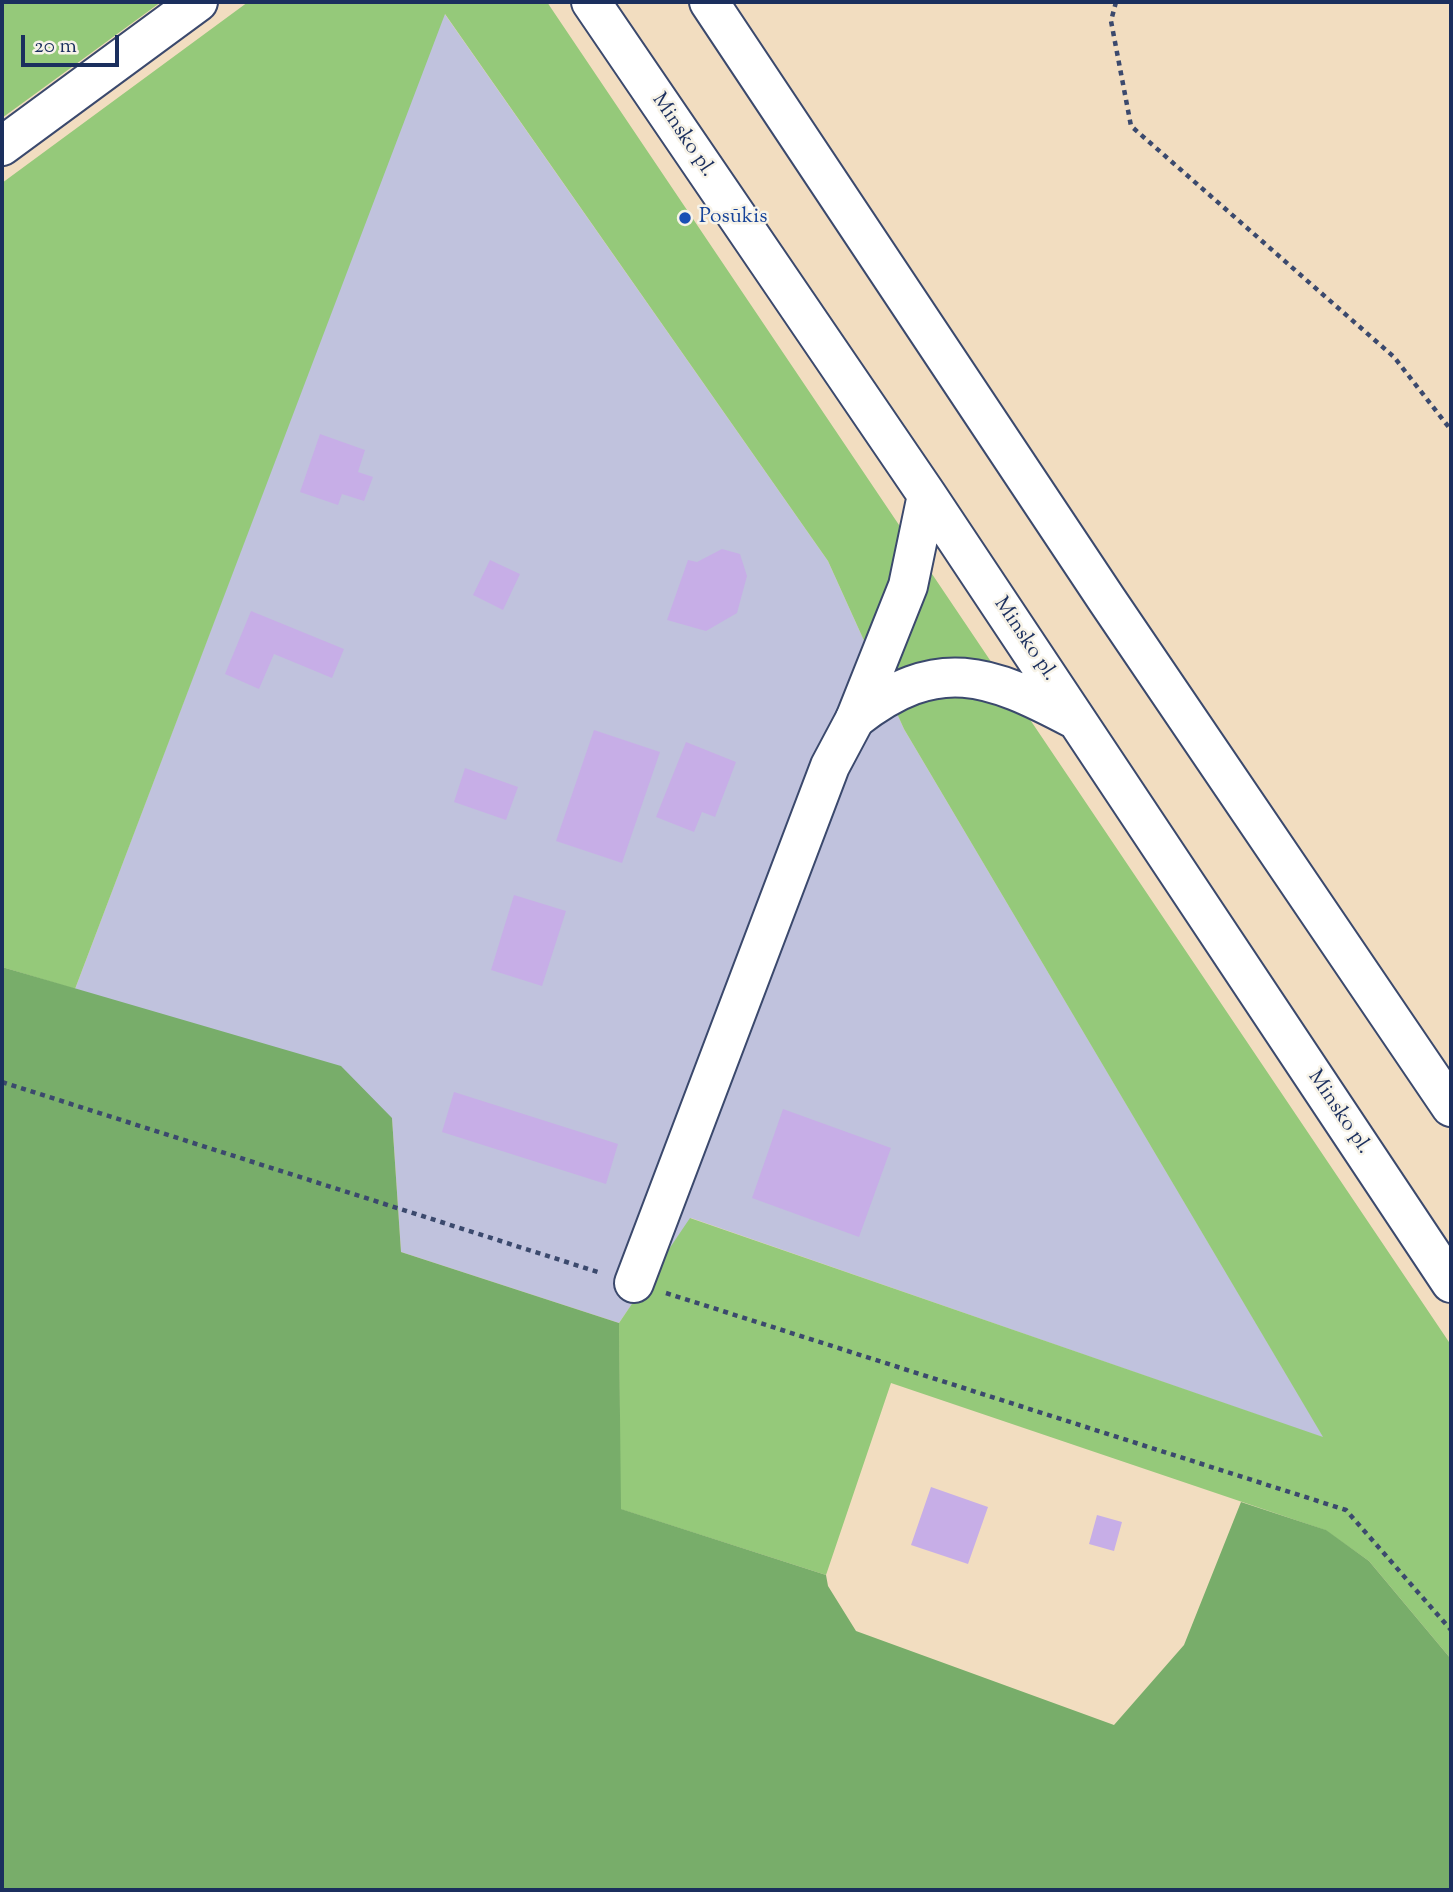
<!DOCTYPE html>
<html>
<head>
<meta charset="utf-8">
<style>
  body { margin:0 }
  #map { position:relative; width:1453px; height:1892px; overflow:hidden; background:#f2ddc0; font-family:"Sorts Mill Goudy",serif }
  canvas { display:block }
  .frame { position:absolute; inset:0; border:4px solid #1b2f5e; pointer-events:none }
  .scale { position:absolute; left:21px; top:35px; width:98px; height:32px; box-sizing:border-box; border:4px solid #1b2f5e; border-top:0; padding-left:9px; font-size:21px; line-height:24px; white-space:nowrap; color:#1b2f5e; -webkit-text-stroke:5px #f7f3e8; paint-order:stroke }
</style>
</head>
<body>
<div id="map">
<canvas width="1453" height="1892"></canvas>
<div class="frame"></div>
<div class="scale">20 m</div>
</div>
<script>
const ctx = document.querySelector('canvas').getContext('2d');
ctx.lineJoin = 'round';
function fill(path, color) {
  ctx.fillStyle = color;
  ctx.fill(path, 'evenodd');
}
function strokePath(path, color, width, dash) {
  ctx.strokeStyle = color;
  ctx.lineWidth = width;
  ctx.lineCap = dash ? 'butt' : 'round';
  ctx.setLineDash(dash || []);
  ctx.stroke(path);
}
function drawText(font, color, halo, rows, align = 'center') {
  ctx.font = font + ' "Sorts Mill Goudy",serif';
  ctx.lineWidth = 5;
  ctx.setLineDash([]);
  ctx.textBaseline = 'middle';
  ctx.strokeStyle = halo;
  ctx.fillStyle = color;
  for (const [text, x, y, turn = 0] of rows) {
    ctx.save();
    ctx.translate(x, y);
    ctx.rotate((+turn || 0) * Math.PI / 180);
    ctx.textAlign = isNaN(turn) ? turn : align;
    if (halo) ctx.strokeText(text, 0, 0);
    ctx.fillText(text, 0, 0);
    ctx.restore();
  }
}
fill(new Path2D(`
  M444,13L828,561L904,729L1324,1438L691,1218L619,1323L401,1252L392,1118L75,989Z`), '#c0c2dd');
fill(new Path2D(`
  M2,2H161L2,118Z
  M248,2H547L1451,1345V1659L1369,1561L1325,1530L891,1383L826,1575L620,1509L619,1323L690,1218L1323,1437L904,729L828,561L445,14L75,989L2,967V183Z`), '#95c97a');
fill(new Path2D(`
  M2,967L341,1066L392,1118L401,1252L619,1323L621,1509L826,1575L828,1586L856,1631L1114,1725L1184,1645L1241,1502L1326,1530L1369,1561L1451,1659V1890H2Z`), '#78ad6a');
fill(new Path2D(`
  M320,434L365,450L358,472L373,477L364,501L342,494L338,505L300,492Z
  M722,549L740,554L747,576L737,613L706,631L667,620L688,560L697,562Z
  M490,560L520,574L503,610L473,595Z
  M251,611L344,649L332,678L274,654L259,689L225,674Z
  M594,730L660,752L622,863L556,841Z
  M686,742L736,762L715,817L702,812L694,832L656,817Z
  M465,768L518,787L506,820L454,802Z
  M514,895L566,911L542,986L491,970Z
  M454,1092L618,1144L606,1184L442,1132Z
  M783,1109L891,1148L859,1237L752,1198Z
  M931,1487L988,1507L968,1564L911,1545Z
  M1097,1515L1122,1522L1114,1551L1089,1544Z`), '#c7aee7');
const minor = new Path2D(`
  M634,1283L830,766L855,719`);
const highway = new Path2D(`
  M591,2L927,495L1451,1283
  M709,2L1107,600L1451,1107
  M2,146L198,2
  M855,719C938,654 989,674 1074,719
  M855,719L908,586L927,495`);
strokePath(minor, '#3b496d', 42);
strokePath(highway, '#3b496d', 42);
strokePath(new Path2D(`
  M1116,2L1111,21L1131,126L1394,357L1451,430
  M2,1082L601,1273
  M666,1293L1346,1510L1451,1630`), '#3b496d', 4.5, [5, 5]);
strokePath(minor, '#fff', 38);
strokePath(highway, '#fff', 38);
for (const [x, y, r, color] of [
  [685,218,7,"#1a4fb4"]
]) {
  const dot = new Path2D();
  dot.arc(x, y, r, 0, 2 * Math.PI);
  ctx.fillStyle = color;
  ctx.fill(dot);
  strokePath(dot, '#f7f3e8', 2.5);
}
drawText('21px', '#1b2f5e', '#f7f3e8', [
  ["Minsko pl.",682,136,56],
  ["Minsko pl.",1024,640,56],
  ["Minsko pl.",1338,1113,56]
]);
drawText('21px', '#164399', '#f7f3e8', [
  ["Posūkis",699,218]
], 'left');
</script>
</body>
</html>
